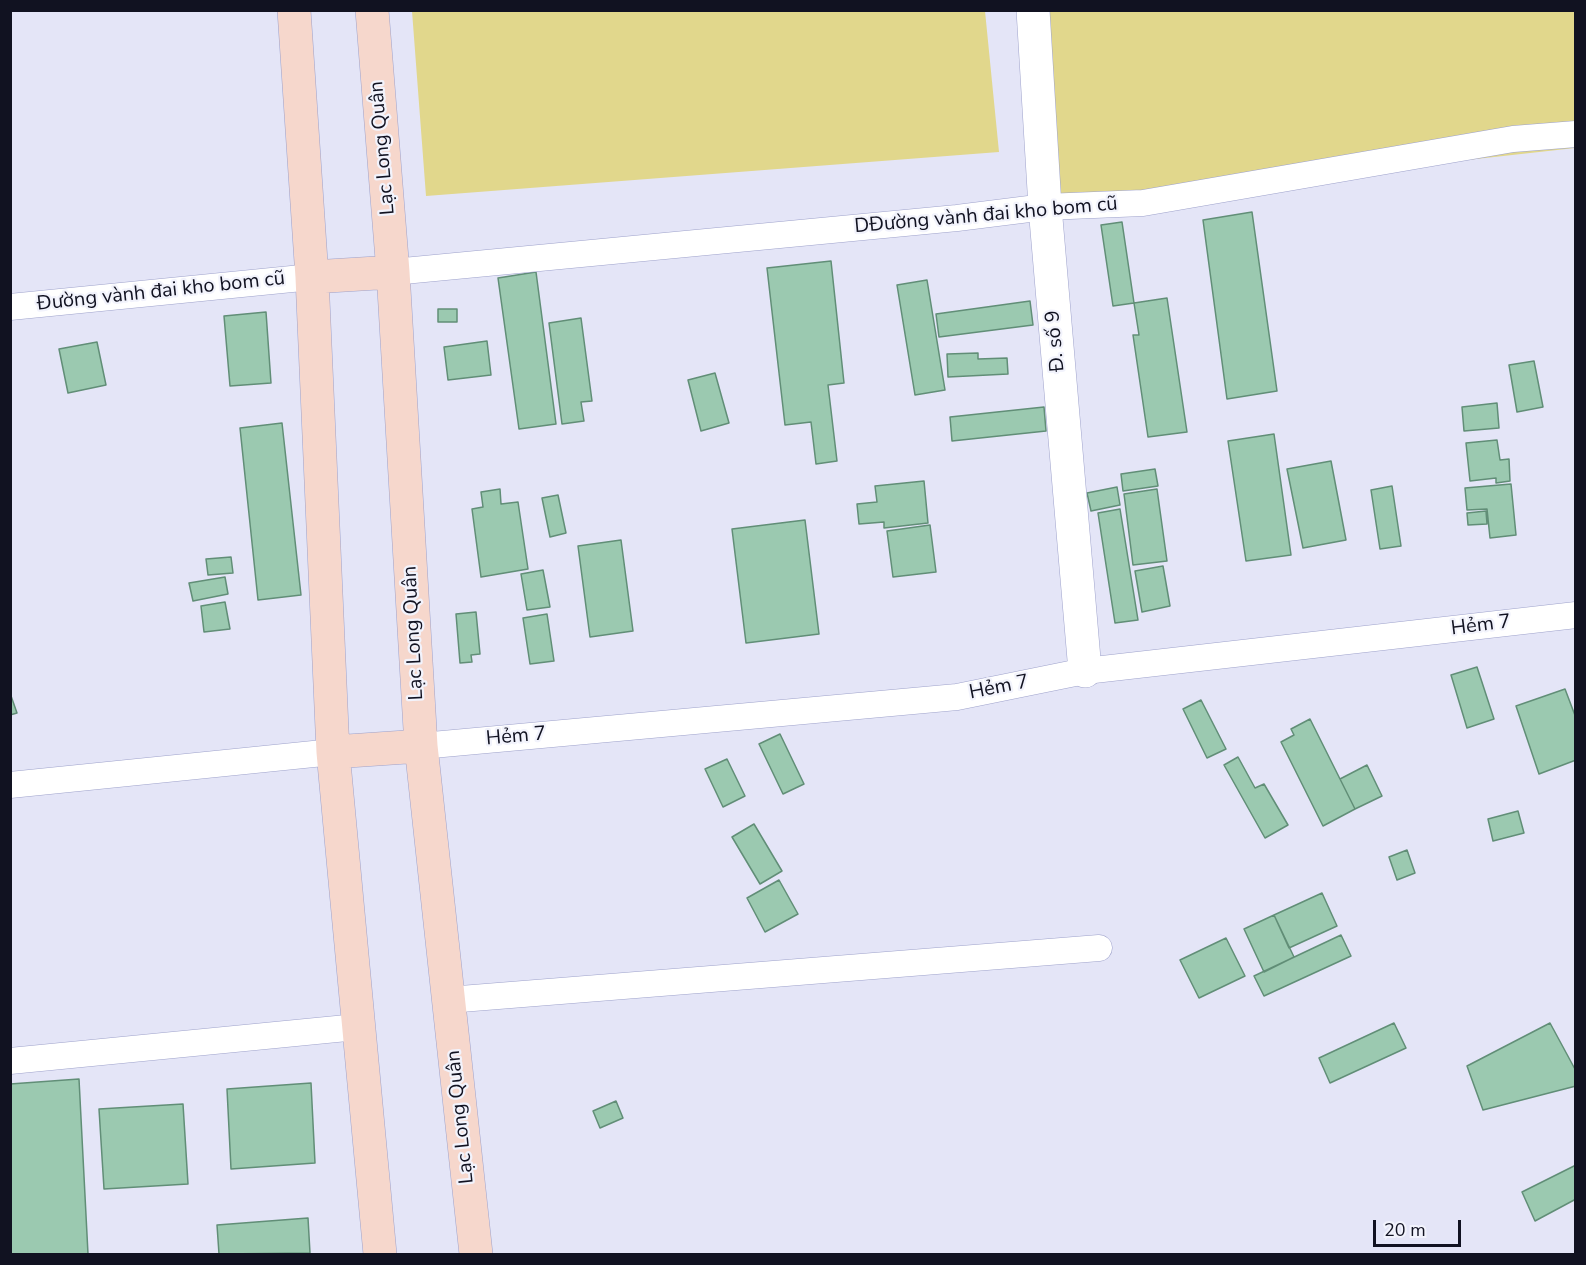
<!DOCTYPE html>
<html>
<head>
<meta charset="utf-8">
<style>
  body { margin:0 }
  #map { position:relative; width:1586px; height:1265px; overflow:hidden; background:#e4e5f7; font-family:"Nunito Sans",sans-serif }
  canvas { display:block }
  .frame { position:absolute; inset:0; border:12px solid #111221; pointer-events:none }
  .scale { position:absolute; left:1373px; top:1220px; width:88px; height:27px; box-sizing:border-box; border:3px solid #111221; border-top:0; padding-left:8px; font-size:18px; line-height:21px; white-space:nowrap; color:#111221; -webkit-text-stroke:4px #f2f3fc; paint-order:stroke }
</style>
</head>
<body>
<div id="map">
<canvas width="1586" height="1265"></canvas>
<div class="frame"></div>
<div class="scale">20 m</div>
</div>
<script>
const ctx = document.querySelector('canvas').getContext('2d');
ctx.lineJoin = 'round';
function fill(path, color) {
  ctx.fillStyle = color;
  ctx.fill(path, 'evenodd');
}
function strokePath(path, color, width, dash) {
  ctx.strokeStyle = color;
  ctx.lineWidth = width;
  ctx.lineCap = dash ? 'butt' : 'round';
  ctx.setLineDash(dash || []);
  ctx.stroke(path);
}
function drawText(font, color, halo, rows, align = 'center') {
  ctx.font = font + ' "Nunito Sans",sans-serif';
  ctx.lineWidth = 4.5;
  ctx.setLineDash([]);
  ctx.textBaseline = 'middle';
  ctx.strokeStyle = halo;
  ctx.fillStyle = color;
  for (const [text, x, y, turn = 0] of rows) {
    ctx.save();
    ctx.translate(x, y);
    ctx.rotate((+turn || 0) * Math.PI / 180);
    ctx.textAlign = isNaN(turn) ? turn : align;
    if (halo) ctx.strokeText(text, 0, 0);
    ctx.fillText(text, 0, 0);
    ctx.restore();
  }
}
fill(new Path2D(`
  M412,11H985L999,152L426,196Z
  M1033,11H1575V148L1045,207Z`), '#e1d78c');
const building = new Path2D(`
  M1252,212L1277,391L1227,399L1203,220Z
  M1122,222L1134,303L1113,306L1101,225Z
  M831,261L844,383L828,385L837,461L816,464L811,422L785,425L767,268Z
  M536,272L556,424L519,429L498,278Z
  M927,280L945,390L915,395L897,285Z
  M1167,298L1187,432L1148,437L1133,335H1139L1134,303Z
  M1030,301L1033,325L939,337L936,314Z
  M438,309H457V322H438Z
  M266,312L271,383L230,386L224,316Z
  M581,318L592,401L581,402L584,421L562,424L549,323Z
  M487,341L491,375L448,380L444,347Z
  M97,342L106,385L68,393L59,349Z
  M978,353V359L1007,358L1008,374L948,377L947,354Z
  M1534,361L1543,407L1517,412L1509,365Z
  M715,373L729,423L701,431L688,380Z
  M1497,403L1499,428L1464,431L1462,407Z
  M1044,407L1046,431L952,441L950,417Z
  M282,423L301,595L258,600L240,428Z
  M1274,434L1291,555L1246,561L1228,441Z
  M1497,440L1500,460L1509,459L1510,481L1496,483V478L1470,481L1466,443Z
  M1331,461L1346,540L1303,548L1287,469Z
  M1155,469L1158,486L1123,491L1121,474Z
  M924,481L928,523L884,528V522L859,524L857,504L877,502L875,486Z
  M1511,484L1516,535L1490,538L1487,509L1467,510L1465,488Z
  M1392,486L1401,546L1380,549L1371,490Z
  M1117,487L1120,505L1091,511L1087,493Z
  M500,489L501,504L518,502L528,569L481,577L472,509L483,507L481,492Z
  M1157,489L1167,561L1133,565L1124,494Z
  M558,495L566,533L550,537L542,498Z
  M1120,509L1138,620L1115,623L1098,513Z
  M1486,511L1487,524L1468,525L1467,513Z
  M805,520L819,634L746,643L732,529Z
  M930,525L936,572L893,577L887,531Z
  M621,540L633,631L590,637L578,546Z
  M231,557L233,573L208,575L206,559Z
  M1163,566L1170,606L1142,612L1135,571Z
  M543,570L550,607L527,610L521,574Z
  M225,577L228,594L193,601L189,583Z
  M225,602L230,629L204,632L201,606Z
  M476,612L480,654L471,655L472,662L460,663L456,614Z
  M547,614L554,661L530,664L523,618Z
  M1477,667L1494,719L1467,728L1451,675Z
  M1565,689L1576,718V760L1539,774L1516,706Z
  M10,693L17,713L10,715Z
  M1201,700L1226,749L1207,758L1183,709Z
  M1310,719L1355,809L1323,826L1281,742L1294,735L1291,729Z
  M780,734L804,784L783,794L759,744Z
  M1238,757L1255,788L1264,784L1288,825L1265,838L1224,765Z
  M727,759L745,796L723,807L705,769Z
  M1367,765L1382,796L1355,809L1340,779Z
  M1518,811L1524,833L1493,841L1488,819Z
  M754,824L782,871L760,884L732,837Z
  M1407,850L1415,873L1397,880L1389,857Z
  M779,880L798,914L765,932L747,898Z
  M1322,893L1337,926L1289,948L1274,915Z
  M1274,915L1294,957L1264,972L1244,929Z
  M1341,935L1351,956L1264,996L1254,976Z
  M1226,938L1245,976L1199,998L1180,960Z
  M1394,1023L1406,1048L1330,1083L1319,1058Z
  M1550,1023L1576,1071V1086L1483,1110L1467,1066Z
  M79,1079L88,1254H10V1084Z
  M311,1083L315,1163L231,1169L227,1089Z
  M616,1101L623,1118L600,1128L593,1111Z
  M183,1104L188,1184L104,1189L99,1109Z
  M1576,1165V1199L1535,1221L1522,1192Z
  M308,1218L310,1253L219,1254L217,1225Z`);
fill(building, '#9bc9b0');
strokePath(building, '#618e77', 1.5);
const minor = new Path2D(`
  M393,272L957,218L1045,207L1143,203L1513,139L1576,134
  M10,307L312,277
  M421,746L957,697L1085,671L1576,615
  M10,785L333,752
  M448,1000L1099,948
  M10,1061L357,1027`);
const tertiary = new Path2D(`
  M1033,10L1045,207L1085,671`);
const secondary = new Path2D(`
  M294,10L312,277L333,752L380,1254
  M372,10L393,272L421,746L476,1254
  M312,277L393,272
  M333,752L421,746`);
strokePath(minor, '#9ea2cb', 27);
strokePath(tertiary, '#9ea2cb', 34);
strokePath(secondary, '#9ea2cb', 34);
strokePath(minor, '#fff', 26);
strokePath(tertiary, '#fff', 33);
strokePath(secondary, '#f6d7cc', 33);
drawText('20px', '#111221', '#f2f3fc', [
  ["Lạc Long Quân",383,148,-95],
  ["DĐường vành đai kho bom cũ",986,216,-5],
  ["Đường vành đai kho bom cũ",161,292,-6],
  ["Đ. số 9",1056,341,-95],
  ["Hẻm 7",1481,626,-7],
  ["Lạc Long Quân",414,633,-93],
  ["Hẻm 7",999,688,-11],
  ["Hẻm 7",516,737,-5],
  ["Lạc Long Quân",461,1117,-96]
]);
</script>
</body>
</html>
